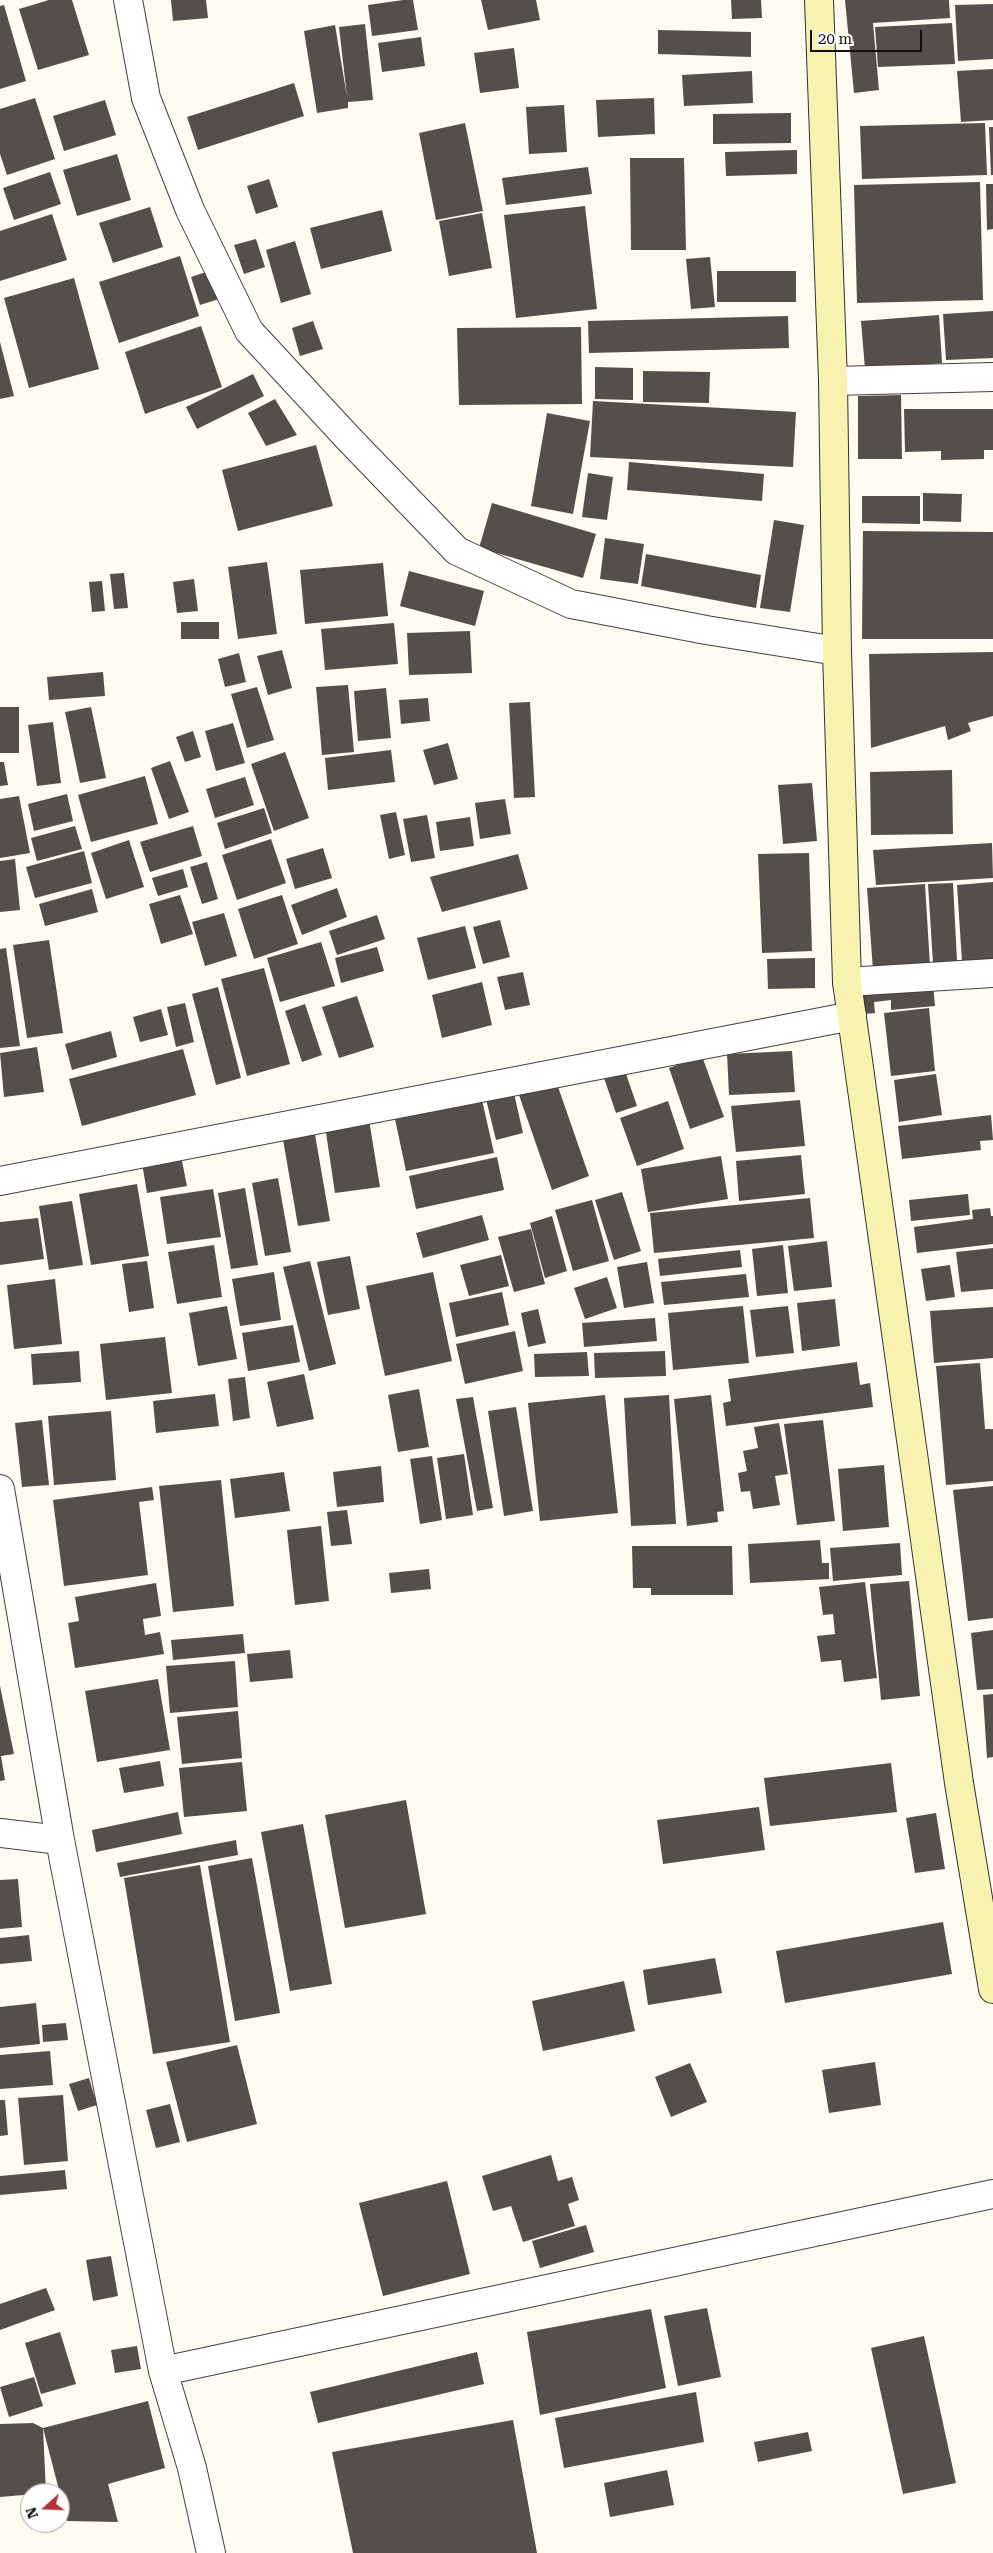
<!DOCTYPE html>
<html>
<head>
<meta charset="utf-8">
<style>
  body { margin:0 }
  #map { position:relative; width:993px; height:2553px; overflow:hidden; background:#fefbf0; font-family:"Roboto Serif",serif }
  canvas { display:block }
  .north { position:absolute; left:20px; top:2483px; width:50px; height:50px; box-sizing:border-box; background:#fff; border:1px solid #9f9f9f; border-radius:50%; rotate:250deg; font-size:14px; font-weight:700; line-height:20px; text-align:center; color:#0e0e0e }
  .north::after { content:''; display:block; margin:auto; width:18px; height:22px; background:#b13233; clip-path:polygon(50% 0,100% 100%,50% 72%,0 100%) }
  .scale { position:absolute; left:810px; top:30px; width:112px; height:22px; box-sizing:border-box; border:2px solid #0e0e0e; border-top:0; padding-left:6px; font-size:15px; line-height:18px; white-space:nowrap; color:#0e0e0e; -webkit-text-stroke:4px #fff; paint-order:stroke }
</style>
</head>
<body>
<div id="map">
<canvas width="993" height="2553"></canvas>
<div class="north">N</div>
<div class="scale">20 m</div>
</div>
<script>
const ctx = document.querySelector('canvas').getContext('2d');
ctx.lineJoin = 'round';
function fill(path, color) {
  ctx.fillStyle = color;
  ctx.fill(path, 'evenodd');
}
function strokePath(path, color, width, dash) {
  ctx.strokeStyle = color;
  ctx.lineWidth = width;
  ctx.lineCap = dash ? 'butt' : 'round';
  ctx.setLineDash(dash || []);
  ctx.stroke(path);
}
fill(new Path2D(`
  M49,0H72L89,55L38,70L19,9Z
  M171,0H206L208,18L173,21Z
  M403,0H413L418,30L372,36L368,5Z
  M481,0H536L540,20L488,30Z
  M731,0H761L762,18L732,19Z
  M845,0H871L872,12L871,0H949L950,18L873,23L879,90L854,93Z
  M993,4V59L958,61L955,5Z
  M4,5L26,81L0,89V6Z
  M952,23L955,64L878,67L875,27Z
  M365,24L373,100L348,102V108L317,113L304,31L335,25L347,97L339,27Z
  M658,30L751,32V57L658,54Z
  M421,37L425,66L382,72L378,43Z
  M514,48L519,88L480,93L474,53Z
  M993,69V120L961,122L957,71Z
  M752,71L753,103L684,106L682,75Z
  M294,83L304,116L198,150L187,117Z
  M35,98L55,159L7,175L0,154V109Z
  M654,98L655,134L598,137L596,100Z
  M105,100L116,135L64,151L53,116Z
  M564,105L567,152L529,154L526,107Z
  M791,113V143L713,144V114Z
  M465,123L483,211L436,220L419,133Z
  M985,123L987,175L862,179L860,126Z
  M989,127H993V175H991Z
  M797,150V174L726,176L725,152Z
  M117,154L131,200L77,216L63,170Z
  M630,158H684L686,250H631Z
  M588,167L592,194L506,205L502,178Z
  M50,172L61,204L14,220L3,188Z
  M269,179L278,207L256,214L247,186Z
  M980,182L983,300L857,303L854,185Z
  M986,184H993V229L987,230Z
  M585,206L597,309L516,318L504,215Z
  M150,207L163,247L113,263L99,223Z
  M382,210L392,251L321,269L310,228Z
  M482,213L492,268L449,276L439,221Z
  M52,214L67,260L0,281V231Z
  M256,239L265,267L244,274L234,245Z
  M295,241L311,294L281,303L266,250Z
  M180,256L199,316L119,343L99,282Z
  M710,257L715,307L691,309L686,259Z
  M212,270L222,298L200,305L191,277Z
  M717,271H796V302H717Z
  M74,278L99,369L29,388L4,298Z
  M993,311V358L946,360L943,314Z
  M939,315L942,363L865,369L861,321Z
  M788,316L789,348L589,353L588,321Z
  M313,321L323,349L300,356L292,328Z
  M201,326L222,387L145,414L125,352Z
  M581,327L582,404L459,405L457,328Z
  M0,342L14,396L0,399Z
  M595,367L633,368V400L595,399Z
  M643,371L710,372L709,403L643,402Z
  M253,374L264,396L197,429L186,407Z
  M901,395L902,459H858V396Z
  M275,399L297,435L266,446L248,413Z
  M593,401L796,412L793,467L590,457Z
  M904,409H993V450H984V459L941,460V451L905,452Z
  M547,413L590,421L573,514L531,506Z
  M316,445L333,506L238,531L222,470Z
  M629,462L764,474L762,501L627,490Z
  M588,473L613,477L607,520L582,517Z
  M923,493L962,494L961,522L923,521Z
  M862,496H920V524L862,523Z
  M492,503L596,534L583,578L479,548Z
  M774,520L804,525L790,612L760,608Z
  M863,531L993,532V639H862Z
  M605,538L644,544L638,584L600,579Z
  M646,554L761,575L756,608L641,586Z
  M267,562L277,634L238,639L228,567Z
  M383,563L388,616L305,624L300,570Z
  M409,571L484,591L475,626L400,606Z
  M124,573L128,608L114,609L110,574Z
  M194,579L198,611L177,613L173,582Z
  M102,581L105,611L92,612L89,582Z
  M181,622H219V639H181Z
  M394,623L398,664L325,670L321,629Z
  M470,631L472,673L409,675L407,633Z
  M282,650L292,688L268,695L257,656Z
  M993,652V716L968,723L971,731L948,740L945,726L871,748L869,654Z
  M239,653L246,682L225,687L218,659Z
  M103,672L105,696L49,700L47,677Z
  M348,685L354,752L322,755L316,687Z
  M257,687L274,740L247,748L231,694Z
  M386,688L391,738L358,741L354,691Z
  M428,698L430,721L401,724L399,700Z
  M530,702L535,797L514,798L509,703Z
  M0,707H19V753H0Z
  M91,707L106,778L80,783L65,712Z
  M53,722L61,783L37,786L28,725Z
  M233,723L245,763L216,771L205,731Z
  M193,731L201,757L185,762L176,737Z
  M448,743L458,779L434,785L423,750Z
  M391,750L395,782L328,790L325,758Z
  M285,752L309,818L274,831L251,764Z
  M170,761L189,812L169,819L151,768Z
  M0,762H4L8,785L0,786Z
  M952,770L953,834L871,835L870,772Z
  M145,776L158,824L91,842L78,795Z
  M245,777L254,805L215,818L206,789Z
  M812,783L817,841L783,844L778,785Z
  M67,794L73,821L34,831L28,804Z
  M19,796L30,853L0,858V799Z
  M505,799L511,834L480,839L475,803Z
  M264,808L272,833L225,849L217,823Z
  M396,812L405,855L389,859L380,815Z
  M427,815L435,858L411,862L403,819Z
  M470,817L474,846L440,851L436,822Z
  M75,826L82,849L37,861L31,838Z
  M193,826L202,856L150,872L140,842Z
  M271,839L286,883L237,900L222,855Z
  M129,840L144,887L106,899L91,853Z
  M992,843L993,878L876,885L873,850Z
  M323,848L332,878L295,889L286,859Z
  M84,851L92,883L35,898L26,867Z
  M809,853L812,951L762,953L758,854Z
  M518,854L528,889L442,912L430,877Z
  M15,859L20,910L0,912V861Z
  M207,862L218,899L202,904L190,867Z
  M183,869L188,887L158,896L152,878Z
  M993,882V960L962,962L957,885Z
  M953,883L957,961L933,963L928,884Z
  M925,884L930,966L873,970L867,888Z
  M337,888L347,917L302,935L291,905Z
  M92,889L98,912L45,926L39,904Z
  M180,895L193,934L161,944L149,904Z
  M282,895L298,944L254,959L238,909Z
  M224,913L237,956L205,966L192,922Z
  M377,915L385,939L337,955L329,931Z
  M500,920L510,957L483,964L473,927Z
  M465,926L476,968L428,980L417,938Z
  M49,940L63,1033L27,1038L13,945Z
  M321,942L335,986L280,1002L267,958Z
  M377,947L384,971L341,983L335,958Z
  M6,948L20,1046L0,1048V949Z
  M815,958V988L768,989L767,959Z
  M264,968L290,1064L247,1076L221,979Z
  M523,972L530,1005L505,1010L497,977Z
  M482,982L492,1025L442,1038L432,995Z
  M933,983L935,1006L891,1010V1000L874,1002L875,1013L865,1014L863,990Z
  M218,987L241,1078L216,1085L192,994Z
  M357,996L374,1047L339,1058L322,1007Z
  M185,1003L194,1042L176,1047L167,1007Z
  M305,1004L322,1055L302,1062L285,1011Z
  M929,1008L935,1071L891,1076L884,1013Z
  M161,1009L168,1035L140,1042L133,1017Z
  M111,1031L117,1057L72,1070L65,1044Z
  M37,1047L44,1092L4,1097L0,1053Z
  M183,1049L196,1095L82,1126L69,1079Z
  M792,1051L795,1092L729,1095L727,1054Z
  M702,1056L724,1117L690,1129L669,1068Z
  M623,1065L637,1106L616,1113L602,1072Z
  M936,1074L942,1115L899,1122L894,1080Z
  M556,1081L589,1176L552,1190L519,1095Z
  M513,1089L523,1133L496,1140L485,1095Z
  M482,1100L494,1153L406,1171L395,1119Z
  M800,1100L805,1146L736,1152L731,1106Z
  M668,1101L684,1149L637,1166L620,1118Z
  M991,1115L993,1140L980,1141L981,1150L902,1159L898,1126Z
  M369,1120L380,1187L335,1193L325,1126Z
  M313,1123L330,1221L298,1226L281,1128Z
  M801,1155L805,1194L739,1201L736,1161Z
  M181,1156L187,1186L147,1193L142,1163Z
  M721,1156L728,1199L648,1212L641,1169Z
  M497,1157L504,1190L416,1209L409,1176Z
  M278,1178L291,1252L265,1256L252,1183Z
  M137,1184L149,1256L91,1265L79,1194Z
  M245,1188L258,1265L231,1269L218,1193Z
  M213,1189L221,1237L167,1244L160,1197Z
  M622,1192L641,1251L614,1260L595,1200Z
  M968,1194L970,1215L911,1221L909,1200Z
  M810,1198L814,1238L654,1253L650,1213Z
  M592,1200L609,1261L573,1271L555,1210Z
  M72,1201L83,1265L49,1270L39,1206Z
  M990,1208L991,1216H993V1244L917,1253L914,1227L973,1219L972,1210Z
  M482,1215L489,1240L423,1258L416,1233Z
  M552,1216L567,1271L545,1278L530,1223Z
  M38,1218L44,1259L0,1265V1222Z
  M531,1229L545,1284L514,1292L498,1237Z
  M827,1241L832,1287L794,1291L788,1246Z
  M214,1245L222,1297L177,1304L168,1252Z
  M783,1245L788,1293L757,1296L752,1249Z
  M993,1248V1289L961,1292L956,1252Z
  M740,1250L742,1267L660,1276L658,1259Z
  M501,1255L509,1286L469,1296L460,1265Z
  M350,1256L360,1309L328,1315L317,1262Z
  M147,1261L154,1308L129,1312L122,1264Z
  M310,1261L336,1364L309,1371L283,1267Z
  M647,1262L654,1303L624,1308L617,1267Z
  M950,1265L955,1297L926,1301L921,1269Z
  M274,1272L281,1320L240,1326L232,1279Z
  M433,1272L452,1361L385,1376L366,1286Z
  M746,1274L749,1297L664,1305L661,1282Z
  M607,1277L617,1308L585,1319L574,1288Z
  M55,1279L62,1344L14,1349L7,1285Z
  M502,1292L509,1325L456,1337L449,1303Z
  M835,1299L840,1346L802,1351L797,1303Z
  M227,1306L237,1359L198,1366L189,1313Z
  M743,1306L749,1363L673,1370L668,1313Z
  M788,1306L794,1353L756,1357L750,1310Z
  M993,1307V1358L934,1363L930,1311Z
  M538,1309L546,1343L528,1347L521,1313Z
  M655,1318L657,1341L584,1347L582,1323Z
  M293,1325L300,1362L248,1371L242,1333Z
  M515,1331L523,1371L465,1384L456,1344Z
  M165,1337L172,1393L106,1400L100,1344Z
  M79,1351L81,1382L33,1385L31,1354Z
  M665,1351L666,1376L595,1378L594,1353Z
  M587,1352L589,1376L535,1377L534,1354Z
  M857,1362L860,1385L870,1383L873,1407L726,1426L723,1403L731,1401L728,1379Z
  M980,1363L985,1429H993V1481L946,1485L936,1366Z
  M304,1374L314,1419L277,1427L267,1382Z
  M245,1377L250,1418L233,1421L228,1379Z
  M419,1389L429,1447L398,1452L388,1395Z
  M215,1394L219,1426L156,1433L153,1401Z
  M605,1395L618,1513L540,1521L528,1403Z
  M669,1395L676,1524L631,1526L624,1398Z
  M711,1395L724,1511L717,1512L718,1522L687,1526L674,1399Z
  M473,1397L493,1508L477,1511L456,1399Z
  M516,1407L533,1511L504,1516L488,1411Z
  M111,1411L116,1480L54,1485L48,1416Z
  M42,1420L49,1485L22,1487L15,1423Z
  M823,1420L835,1521L797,1525L784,1424Z
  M779,1423L788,1474L775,1476L780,1505L753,1509L750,1491L741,1492L738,1473L747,1471L743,1451L758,1448L754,1427Z
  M464,1454L473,1515L446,1519L437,1458Z
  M432,1456L442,1520L420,1524L410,1459Z
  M884,1465L889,1527L843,1531L838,1469Z
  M381,1466L384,1502L337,1507L333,1472Z
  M284,1472L290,1511L235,1518L230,1479Z
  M221,1480L234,1606L173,1612L159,1486Z
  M993,1486V1618L968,1621L953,1490Z
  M152,1487L154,1500L139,1502L148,1575L64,1586L53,1500Z
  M347,1510L352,1544L331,1546L327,1512Z
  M321,1526L329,1601L295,1605L287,1530Z
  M820,1540L822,1563H829V1579L750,1583L748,1544Z
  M900,1543L902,1575L833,1581L830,1548Z
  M632,1546H732L733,1595H651V1588H633Z
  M429,1569L431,1589L391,1593L389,1573Z
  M909,1581L920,1696L881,1700L870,1584Z
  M865,1582L877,1678L844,1682L841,1660L821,1662L817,1636L835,1634L833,1614L823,1615L819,1587Z
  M156,1583L161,1616L143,1619L145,1635L160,1632L164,1654L75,1668L68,1623L79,1621L75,1597Z
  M993,1630V1689L977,1690L971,1633Z
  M243,1634L245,1653L173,1660L171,1640Z
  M290,1650L293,1678L250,1682L247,1654Z
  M235,1661L238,1707L170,1713L166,1666Z
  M158,1679L170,1750L97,1762L85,1691Z
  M0,1686L14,1754L1,1756L5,1780L0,1781Z
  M993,1694V1757L987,1758L983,1695Z
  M238,1711L242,1758L182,1764L177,1717Z
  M160,1761L164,1786L124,1793L119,1768Z
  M242,1762L247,1811L184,1817L179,1768Z
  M891,1763L897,1812L770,1826L764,1778Z
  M406,1800L426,1914L345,1928L325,1815Z
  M759,1807L765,1850L663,1864L657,1820Z
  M178,1812L182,1834L96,1852L92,1830Z
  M936,1813L945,1869L915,1873L906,1818Z
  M303,1824L332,1984L290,1991L261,1832Z
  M236,1840L238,1855L120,1877L117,1863Z
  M252,1858L280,2013L235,2021L208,1866Z
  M200,1865L230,2042L153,2054L124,1878Z
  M18,1879L22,1927L0,1929V1880Z
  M943,1922L952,1974L785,2003L776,1951Z
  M29,1935L32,1961L0,1964V1938Z
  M715,1958L722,1993L648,2005L643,1970Z
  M624,1981L635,2031L543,2051L532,2001Z
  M36,2003L40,2044L0,2048V2007Z
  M66,2023L68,2040L43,2042L42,2025Z
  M237,2045L257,2124L187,2142L166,2062Z
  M50,2051L53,2085L0,2089V2055Z
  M875,2062L881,2105L829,2113L822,2070Z
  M690,2063L707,2102L671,2117L655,2077Z
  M89,2078L97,2105L78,2111L69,2084Z
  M63,2095L68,2161L24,2165L18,2098Z
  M0,2100H5L8,2135L0,2136Z
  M170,2104L180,2142L156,2148L146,2110Z
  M551,2155L558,2181L572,2177L579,2200L568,2204L575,2226L523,2242L511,2206L493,2211L482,2176Z
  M65,2170L67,2189L0,2195V2176Z
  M447,2181L470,2274L383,2296L359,2203Z
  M586,2225L594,2252L540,2268L532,2241Z
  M111,2256L118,2296L93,2301L86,2260Z
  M46,2288L55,2310L0,2330V2304Z
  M707,2308L721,2377L678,2386L664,2316Z
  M651,2309L666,2388L540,2415L527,2332Z
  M60,2332L76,2384L41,2394L25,2343Z
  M924,2336L956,2483L903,2494L871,2348Z
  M137,2346L141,2369L115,2373L111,2350Z
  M477,2352L484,2384L318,2423L310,2392Z
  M34,2377L43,2406L9,2417L0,2387Z
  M696,2392L704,2442L564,2468L555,2418Z
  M148,2401L165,2468L108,2484L118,2522L67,2521L43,2428Z
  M513,2420L537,2553H353L332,2452Z
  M33,2423L43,2428L46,2493L0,2497V2424Z
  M808,2432L812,2451L758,2462L754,2442Z
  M667,2470L674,2505L610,2517L604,2483Z`), '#554f4b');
const street = new Path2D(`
  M128,0L146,98L190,210L249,331L348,438L457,551L571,604L706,630L837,651
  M833,381L993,377
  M847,982L993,973
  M0,1181L852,1016
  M0,1489L60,1840L163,2371L192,2468L211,2553
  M0,1833L60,1840
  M163,2371L993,2194`);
const secondary = new Path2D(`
  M819,0L833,381L837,651L847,982L959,1783L993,1989`);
strokePath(street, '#414141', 30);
strokePath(secondary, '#303030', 30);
strokePath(street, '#fff', 28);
strokePath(secondary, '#f8f2b1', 28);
</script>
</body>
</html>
